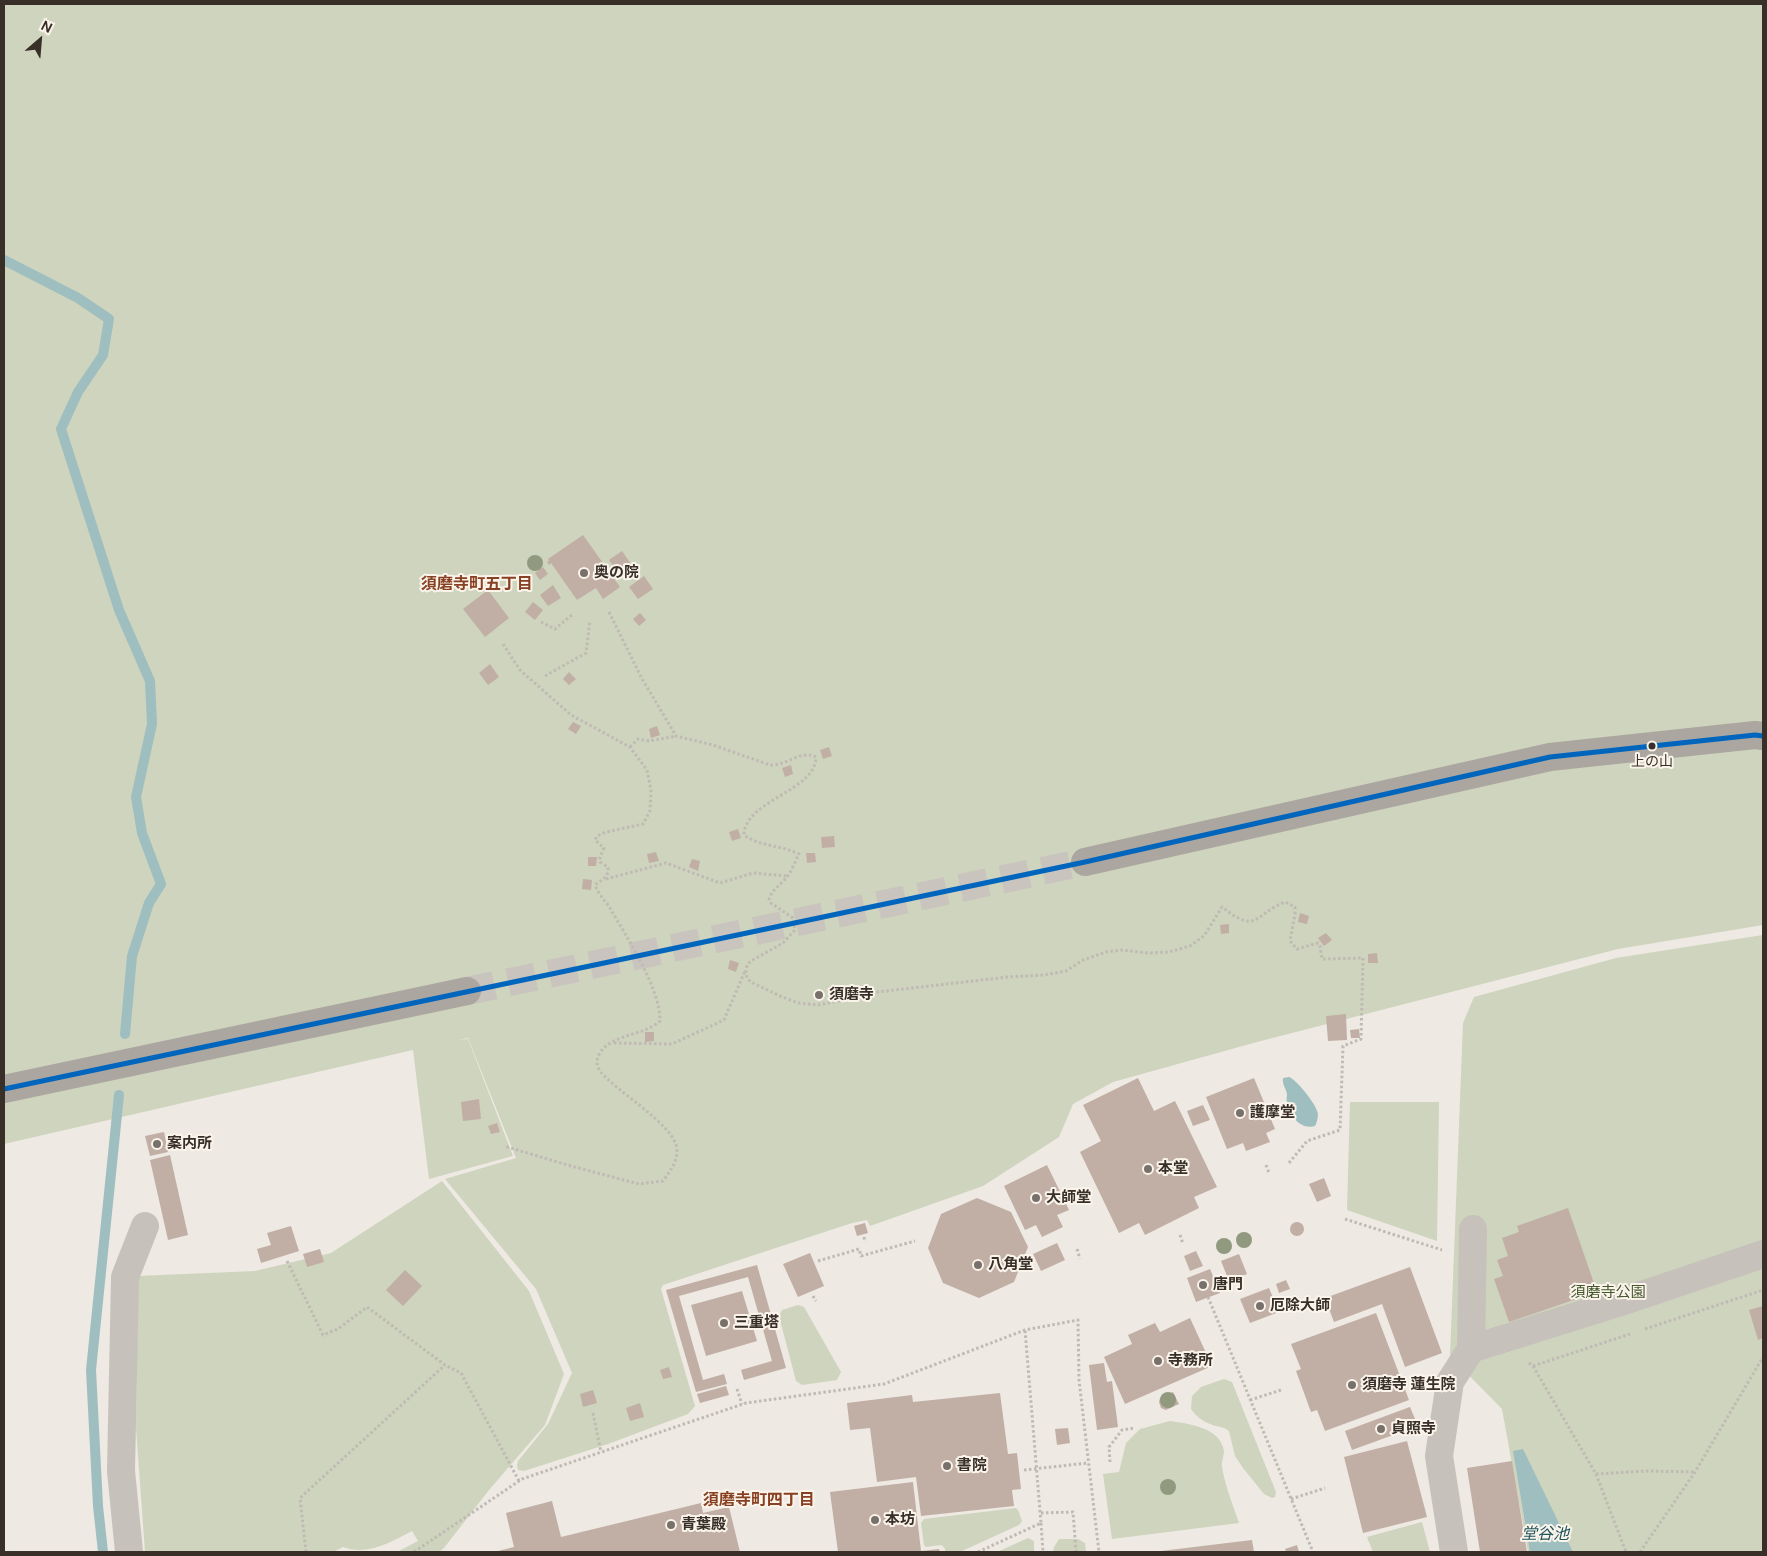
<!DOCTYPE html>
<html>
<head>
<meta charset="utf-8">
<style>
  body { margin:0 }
  #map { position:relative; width:1767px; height:1556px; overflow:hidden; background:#eee9e3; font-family:"DM Sans",sans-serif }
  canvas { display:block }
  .frame { position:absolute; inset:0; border:5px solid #382f29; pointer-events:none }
  .north { position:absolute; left:15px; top:15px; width:50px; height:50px; -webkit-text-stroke:4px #faf4eb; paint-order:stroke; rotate:27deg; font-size:14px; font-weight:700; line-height:20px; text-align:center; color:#382f29 }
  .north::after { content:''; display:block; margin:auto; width:18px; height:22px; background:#382f29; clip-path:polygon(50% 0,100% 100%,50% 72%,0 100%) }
</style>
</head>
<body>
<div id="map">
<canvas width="1767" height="1556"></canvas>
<div class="frame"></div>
<div class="north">N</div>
</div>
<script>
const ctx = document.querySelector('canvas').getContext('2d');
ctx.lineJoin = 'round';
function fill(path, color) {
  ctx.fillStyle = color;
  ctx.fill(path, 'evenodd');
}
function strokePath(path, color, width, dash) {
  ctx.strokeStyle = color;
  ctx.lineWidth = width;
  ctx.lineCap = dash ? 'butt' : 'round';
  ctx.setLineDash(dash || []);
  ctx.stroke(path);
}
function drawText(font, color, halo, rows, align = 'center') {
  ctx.font = font + ' "DM Sans","Noto Sans JP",sans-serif';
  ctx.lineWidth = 4;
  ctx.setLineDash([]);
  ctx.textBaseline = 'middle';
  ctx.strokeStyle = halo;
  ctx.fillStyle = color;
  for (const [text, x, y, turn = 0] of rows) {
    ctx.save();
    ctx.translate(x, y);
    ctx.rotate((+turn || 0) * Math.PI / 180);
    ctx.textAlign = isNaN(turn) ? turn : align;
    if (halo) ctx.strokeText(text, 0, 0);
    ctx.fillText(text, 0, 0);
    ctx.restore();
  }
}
fill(new Path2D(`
  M4,4H1763V925L1618,949L1257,1042L1113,1082L1073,1104L1059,1137L983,1186L870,1226L867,1220L852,1223L663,1285L661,1289L695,1406L688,1414L608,1444L524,1471L518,1470L517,1465L518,1461L548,1424L572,1373L536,1289L445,1179L516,1158L468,1038L459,1040L468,1039L513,1156L429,1179L413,1050L4,1144Z
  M1763,935V1552H1528L1502,1409L1450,1356L1463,1023L1474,997L1616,958Z
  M1350,1102H1439L1437,1241L1347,1210Z
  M442,1181L529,1291L564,1374L545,1425L489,1490L444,1548L439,1552H397L418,1541L412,1531C391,1542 367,1556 343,1547L333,1552H145L136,1428L138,1276L255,1271L331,1253Z
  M798,1305L804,1307L841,1372L837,1380L802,1385L796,1381L779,1316L782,1310Z
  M1224,1379L1232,1382L1276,1492L1275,1497L1272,1498L1264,1494L1243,1468L1235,1456L1229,1431C1224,1426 1216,1427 1210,1424C1202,1421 1196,1416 1191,1409L1192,1396L1201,1387Z
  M1170,1421C1189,1424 1220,1427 1224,1451C1224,1456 1221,1462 1222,1467C1225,1486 1233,1505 1239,1523L1112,1539L1103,1474L1119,1472L1126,1443L1140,1429Z
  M1016,1508L1019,1512L1022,1521L1019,1525L962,1551L946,1552L944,1547L941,1545L926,1547L924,1545L921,1523L924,1519Z
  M1422,1522L1430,1552H1373L1367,1537Z
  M1028,1538L1034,1541V1552H997Z
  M1059,1539H1078L1085,1543L1086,1552H1053L1054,1547Z`), '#ced4bd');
fill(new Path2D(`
  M1289,1077C1297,1080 1317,1105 1318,1114C1318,1118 1317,1122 1315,1126C1300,1130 1290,1116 1287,1102C1286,1099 1287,1097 1287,1094C1286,1088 1282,1085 1283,1078Z
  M1523,1449L1573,1552H1530L1513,1451Z`), '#9fbebf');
strokePath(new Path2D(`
  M4,260L78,298L109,319L103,355L78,392L61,429L119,610L150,681L152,724L136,797L142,833L161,884L149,903L132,956L125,1034
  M103,1552L98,1506L91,1370L119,1095`), '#9fbebf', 10);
fill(new Path2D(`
  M583,535L620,587L603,599L596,588L577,600L551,563L549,565L547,562L549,561L548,559Z
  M622,551L631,564L618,573L609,560Z
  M543,567L548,574L540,580L535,573Z
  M644,576L653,589L638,599L629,587Z
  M553,585L561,598L548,606L540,595Z
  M488,590L509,618L485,637L463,609Z
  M533,602L543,610L535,620L525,612Z
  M640,613L646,620L639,626L633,619Z
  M490,664L499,677L488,685L479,673Z
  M569,672L576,679L569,685L563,679Z
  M573,722L581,726L576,734L568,729Z
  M657,726L660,735L651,738L649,729Z
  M829,747L832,756L823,759L820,750Z
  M791,765L793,774L785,777L782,768Z
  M738,829L741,838L732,841L729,832Z
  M834,836L835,847L822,848L821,837Z
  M656,852L659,861L649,863L647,854Z
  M806,853H815L816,862L807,863Z
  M588,857H597L596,866H588Z
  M692,859L700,861L698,871L689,867Z
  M583,879L592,880L591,890L582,889Z
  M1300,913L1309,916L1307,924L1298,922Z
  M1229,924V933L1221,934L1220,925Z
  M1326,933L1332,940L1324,946L1318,938Z
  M1377,953L1378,963H1368V954Z
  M730,960L739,963L736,972L728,969Z
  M1346,1014L1347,1040L1328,1041L1326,1016Z
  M1359,1029L1360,1038H1351L1350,1030Z
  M645,1032H654V1041L645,1042Z
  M1138,1078L1154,1111L1175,1101L1217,1187L1194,1197L1199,1208L1145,1235L1139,1223L1119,1233L1080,1152L1101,1141L1083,1105Z
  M1254,1078L1275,1129L1266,1133L1270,1142L1246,1151L1243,1143L1227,1149L1206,1097Z
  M479,1099L481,1119L463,1121L461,1102Z
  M1203,1105L1210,1120L1193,1126L1187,1111Z
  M497,1123L500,1132L491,1134L488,1126Z
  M164,1132L168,1152L150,1156L145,1136Z
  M170,1155L188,1235L168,1240L150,1160Z
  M1047,1165L1069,1210L1057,1215L1063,1227L1042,1237L1036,1225L1025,1230L1004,1186Z
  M1324,1178L1331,1196L1317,1202L1309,1184Z
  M977,1198L1011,1212L1028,1247L1014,1282L979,1298L943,1283L928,1248L941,1214Z
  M1568,1208L1597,1292L1509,1322L1494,1279L1503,1276L1497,1260L1508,1256L1502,1238L1519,1232L1517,1226Z
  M1290 1229a7 7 0 1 1 14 0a7 7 0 1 1-14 0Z
  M865,1223L868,1233L857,1236L854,1226Z
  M291,1226L299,1251L261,1263L257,1249L271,1245L267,1233Z
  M1057,1243L1065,1260L1041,1271L1033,1254Z
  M320,1249L324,1262L307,1267L303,1254Z
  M1196,1251L1203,1266L1190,1271L1184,1256Z
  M810,1253L824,1286L798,1297L783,1264Z
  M1239,1254L1247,1274L1229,1281L1221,1261Z
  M757,1265L786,1368L744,1380L741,1370L772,1361L748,1277L679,1296L703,1380L724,1374L727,1384L696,1392L666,1290Z
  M1410,1267L1442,1353L1405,1367L1382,1304L1334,1322L1325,1298Z
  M1210,1269L1220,1293L1196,1302L1187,1278Z
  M405,1270L422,1286L403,1306L386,1290Z
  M1286,1280L1290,1289L1279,1293L1276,1284Z
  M1269,1288L1279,1312L1250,1323L1240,1299Z
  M742,1291L757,1341L706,1356L691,1305Z
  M1763,1306V1338L1758,1340L1749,1310Z
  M1376,1313L1409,1400L1325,1431L1317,1410L1311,1412L1296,1371L1301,1369L1291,1344Z
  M1190,1318L1212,1366L1125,1404L1104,1357L1132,1344L1128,1335L1155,1323L1160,1332Z
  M1104,1363L1107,1382L1112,1381L1118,1427L1097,1430L1089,1365Z
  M669,1367L672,1377L663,1379L660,1370Z
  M726,1386L729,1395L700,1403L697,1394Z
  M593,1390L597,1403L583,1407L580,1394Z
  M1173,1392L1179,1404L1166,1410L1161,1408L1159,1402L1160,1398Z
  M1000,1393L1008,1454L1017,1453L1021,1489L1012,1490L1014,1506L921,1516L916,1477L877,1482L870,1428L850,1430L847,1403L912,1395L913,1402Z
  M640,1403L644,1417L630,1421L626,1408Z
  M1410,1407L1418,1426L1352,1450L1345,1431Z
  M1068,1428L1070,1443L1057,1445L1055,1429Z
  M1407,1441L1427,1517L1363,1533L1344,1457Z
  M1512,1461L1527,1552H1480L1467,1468Z
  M913,1482L921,1551L939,1549L940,1552H838L830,1492Z
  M552,1501L561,1537L701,1503L703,1513L729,1507L740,1552H494L514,1547L506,1513Z
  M1252,1540L1254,1552H1161V1551Z
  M1297,1545L1299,1552H1286L1285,1549Z`), '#c1afa5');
strokePath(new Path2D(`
  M467,991L1085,862`), '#cac4be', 28, [28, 14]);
strokePath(new Path2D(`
  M609,612L641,677L676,736L713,745L770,765C787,766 801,749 816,757C816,791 745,800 744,835C761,847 781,845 799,854C795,861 792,871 787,877C781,885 773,888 769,899L771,903L793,918L795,930L783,943L751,961L747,965L746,971L747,978L751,982L780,996L798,1003L818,1005L844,1000L869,993L912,988L1008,977L1044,975L1066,971L1083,960L1106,952L1121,950L1148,953L1169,952L1190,946L1204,936L1222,907C1258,935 1253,915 1285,902L1295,907V914L1290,941L1297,949L1318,943L1320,946L1322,959L1363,958L1361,1039L1343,1046L1340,1130L1307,1141L1289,1163
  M541,622L555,629L573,614
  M503,644L520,670L571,715L630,747L647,770L651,790L650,811L643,824L606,832L597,836L595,840L604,848L600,857V862L608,867C609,878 602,879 595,885C598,894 605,900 610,908C627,938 660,987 660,1021C644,1036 611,1034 600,1053C596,1059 596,1065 600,1071C615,1091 676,1125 677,1150C677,1163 670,1171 663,1181L639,1184L571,1166L504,1146
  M545,676L586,653L590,621
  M630,747L638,739L649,741L676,736
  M606,879L666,863L720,883L753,873L787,876
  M614,1043L672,1044L724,1020L745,971
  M1266,1165L1269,1173
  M1345,1219L1442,1250
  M1180,1235L1183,1244
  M864,1237L865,1242
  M1077,1249L1080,1259
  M287,1261L323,1335L338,1329L367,1307L445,1365L461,1373L519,1481
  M818,1261L859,1249L861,1256L915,1241
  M813,1296L816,1301
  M1208,1297L1313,1552
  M1645,1329L1763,1290
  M1529,1363L1533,1366L1596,1474L1626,1552
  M1533,1366L1630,1334
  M737,1389L742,1404
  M1250,1400L1281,1390
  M593,1413L601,1452
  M1110,1462L1109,1447L1122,1430L1135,1428
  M1024,1470L1088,1463
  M1596,1474L1646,1471L1695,1472
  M1291,1499L1325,1488
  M1041,1513L1073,1512L1076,1552
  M1041,1523L1043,1552
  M306,1552L300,1498L445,1365
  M414,1552L522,1479L746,1403L884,1384L1025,1330L1078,1320L1079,1380L1099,1552
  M978,1552L1041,1523L1025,1330
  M1640,1552L1695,1472L1763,1357`), '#c0bab4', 3, [2.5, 2.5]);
strokePath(new Path2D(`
  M1471,1349L1621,1302L1763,1254
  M129,1552L121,1471L125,1277L145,1226
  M1454,1552L1439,1456L1450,1382L1471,1349L1473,1229`), '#c7c1bb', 28);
strokePath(new Path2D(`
  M1085,862L1550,757L1755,735L1763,736
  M4,1089L467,991`), '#aca6a0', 28);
strokePath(new Path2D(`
  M4,1089L1085,862L1550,757L1755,735L1763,736`), '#0065bd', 5);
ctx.fillStyle = '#91997f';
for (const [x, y] of [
  [535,563],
  [1244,1240],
  [1224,1246],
  [1168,1400],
  [1168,1487]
]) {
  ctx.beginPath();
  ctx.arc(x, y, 8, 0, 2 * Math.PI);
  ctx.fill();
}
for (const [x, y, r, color] of [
  [584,573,5,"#78706a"],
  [1652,746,4.5,"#382f29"],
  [819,995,5,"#78706a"],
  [1240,1113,5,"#78706a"],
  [157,1144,5,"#78706a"],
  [1148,1169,5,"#78706a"],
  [1036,1198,5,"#78706a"],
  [978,1265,5,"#78706a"],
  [1203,1285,5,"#78706a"],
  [1260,1306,5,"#78706a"],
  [724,1323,5,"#78706a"],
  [1158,1361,5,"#78706a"],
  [1352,1385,5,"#78706a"],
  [1381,1429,5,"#78706a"],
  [947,1466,5,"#78706a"],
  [875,1520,5,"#78706a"],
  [671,1525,5,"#78706a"]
]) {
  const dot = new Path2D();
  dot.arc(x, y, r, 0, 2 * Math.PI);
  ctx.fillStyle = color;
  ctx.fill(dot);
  strokePath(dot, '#faf4eb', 2);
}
drawText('14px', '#382f29', '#faf4eb', [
  ["上の山",1652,762]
]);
drawText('bold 15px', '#382f29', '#faf4eb', [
  ["奥の院",594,573],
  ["須磨寺",829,995],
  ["護摩堂",1250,1113],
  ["案内所",167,1144],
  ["本堂",1158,1169],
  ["大師堂",1046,1198],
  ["八角堂",988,1265],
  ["唐門",1213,1285],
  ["厄除大師",1270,1306],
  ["三重塔",734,1323],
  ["寺務所",1168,1361],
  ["須磨寺 蓮生院",1362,1385],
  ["貞照寺",1391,1429],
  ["書院",957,1466],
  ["本坊",885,1520],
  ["青葉殿",681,1525]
], 'left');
drawText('15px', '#45572d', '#faf4eb', [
  ["須磨寺公園",1608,1293]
]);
drawText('bold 16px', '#884022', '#faf4eb', [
  ["須磨寺町五丁目",477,585],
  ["須磨寺町四丁目",759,1501]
]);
drawText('italic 16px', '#1e535a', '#faf4eb', [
  ["堂谷池",1545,1535]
]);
</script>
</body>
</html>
